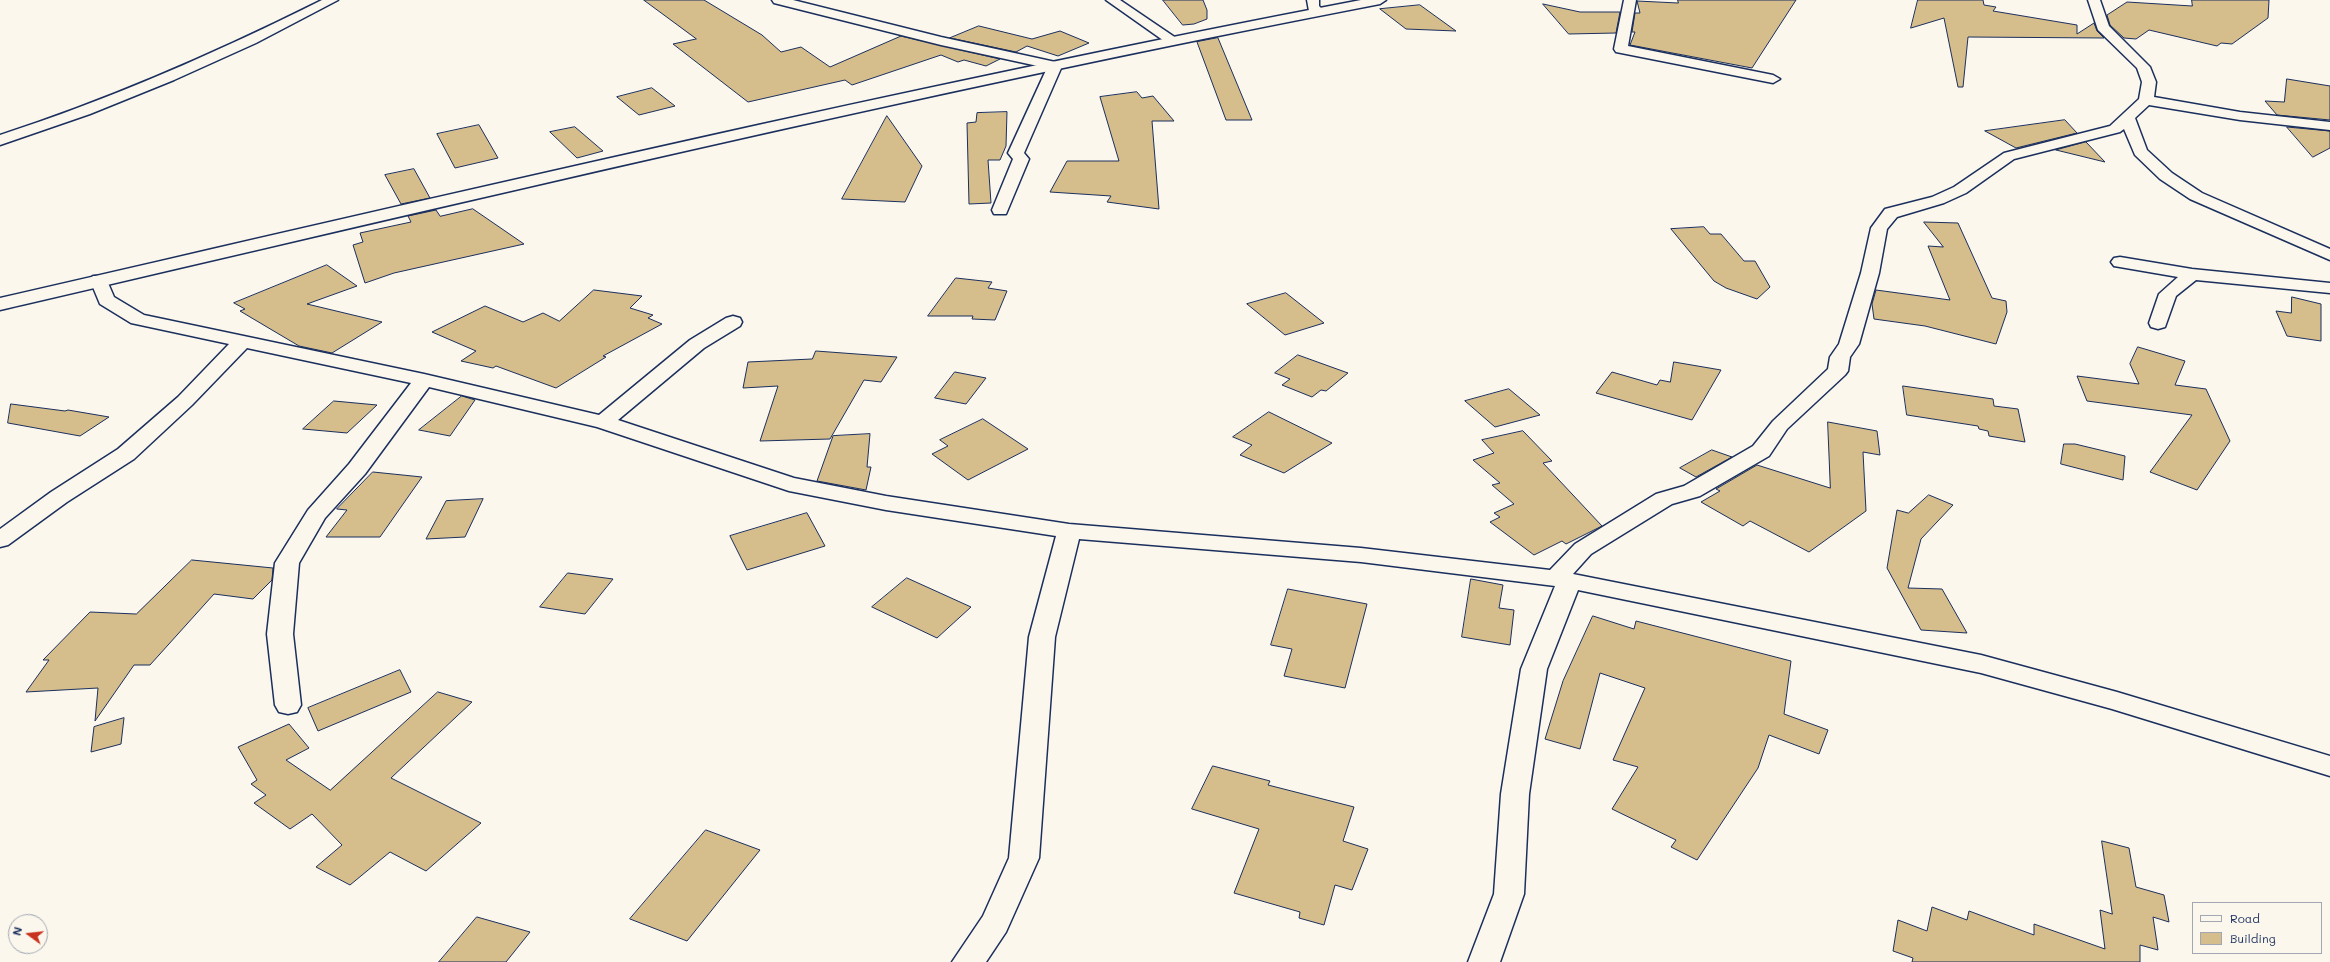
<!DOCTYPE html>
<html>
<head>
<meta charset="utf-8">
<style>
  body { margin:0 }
  #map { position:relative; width:2330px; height:962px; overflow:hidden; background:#fbf7ec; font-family:Mali,sans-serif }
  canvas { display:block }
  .legend { position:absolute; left:2192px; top:902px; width:130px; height:52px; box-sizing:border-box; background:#fbf7ec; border:1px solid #a1a7b3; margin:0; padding:5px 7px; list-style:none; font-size:12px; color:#1b2f5e }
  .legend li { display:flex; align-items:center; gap:8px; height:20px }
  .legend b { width:20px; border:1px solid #a1a7b3 }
  .north { position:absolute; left:8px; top:914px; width:40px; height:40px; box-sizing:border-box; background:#fbf7ec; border:1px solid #a1a7b3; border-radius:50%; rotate:285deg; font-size:11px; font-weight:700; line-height:16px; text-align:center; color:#1b2f5e }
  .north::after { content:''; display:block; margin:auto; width:14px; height:18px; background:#c8321e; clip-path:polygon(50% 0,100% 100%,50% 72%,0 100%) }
</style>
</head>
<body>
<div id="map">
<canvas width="2330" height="962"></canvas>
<ul class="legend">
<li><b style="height:5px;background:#fbf7ec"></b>Road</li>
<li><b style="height:11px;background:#d5bd8c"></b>Building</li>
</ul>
<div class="north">N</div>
</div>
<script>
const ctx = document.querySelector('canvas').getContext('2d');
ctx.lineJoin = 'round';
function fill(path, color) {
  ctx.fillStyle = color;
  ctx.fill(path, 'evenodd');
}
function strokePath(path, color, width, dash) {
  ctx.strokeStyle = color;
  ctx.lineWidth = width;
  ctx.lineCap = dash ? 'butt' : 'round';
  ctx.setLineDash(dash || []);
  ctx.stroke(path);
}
const building = new Path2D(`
  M644,0H704L762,35L781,52L801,47L830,67L901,36L1000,59L986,66L964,60L958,62L941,55L852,85L845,80L748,102L673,44L696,39Z
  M1163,0H1203L1207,10V19L1194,24L1183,25Z
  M1678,0H1796L1752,68L1630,45L1635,32H1632L1635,13H1640L1637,1L1678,3Z
  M1918,0H1983L1984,5L1996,7L1993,11L2077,25V34L2094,23L2097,31L2104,38L1968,37L1963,87H1958L1944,18L1911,28Z
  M2192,0H2269L2268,18L2232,44L2221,43L2217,46L2149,30L2136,39L2124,38L2110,25L2107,15L2127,2L2192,6Z
  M1543,4L1580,12H1620L1616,33L1569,34Z
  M1420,5L1456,31L1406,29L1380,9Z
  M979,26L1032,39L1060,31L1089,43L1058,56L1027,46L1016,52L950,38Z
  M1218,38L1252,120H1226L1197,42Z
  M2287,79L2330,86V120L2277,115L2265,101L2284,102Z
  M652,88L675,106L639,115L617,97Z
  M1137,92L1142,98L1153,96L1174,121H1152L1159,209L1107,202L1111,196L1050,192L1067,161H1119L1100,97Z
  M1007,112L1006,146L1000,160H988L991,203L969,204L967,123L976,122L977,113Z
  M887,116L922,166L905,202L842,199Z
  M2065,120L2077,133L2016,148L1985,131Z
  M479,125L498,158L455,168L437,134Z
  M575,127L603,151L577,158L550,132Z
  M2287,127L2330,131V148L2313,157Z
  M2086,142L2105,162L2056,150Z
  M414,169L430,198L401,204L385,175Z
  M473,209L524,244L394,273L365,283L353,245L363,242L360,233L411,222L408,216L436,210L440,216Z
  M1924,222L1958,223L1992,298L2006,301L2007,312L1996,344L1925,326L1874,319L1872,304L1876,290L1950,300L1928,246L1943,247Z
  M1704,227L1710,234H1721L1744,261H1755L1770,287L1757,299L1726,288L1714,281L1671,229Z
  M327,265L357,286L307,304L382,322L332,353L299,346L240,311L245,309L234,303Z
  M956,278L992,282L988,288L1007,291L995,320L972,319L973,316H928Z
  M594,290L642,296L630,308L653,315L648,318L662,324L603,356L606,357L556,388L496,366L493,368L461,361L476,351L432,332L485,306L523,322L543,313L559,321Z
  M1286,293L1324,323L1285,335L1247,304Z
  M2292,297L2321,304V341L2287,336L2276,311L2291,313Z
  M2138,347L2185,361L2175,385L2206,389L2230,441L2197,490L2150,472L2192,415L2087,401L2077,376L2139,384L2130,364Z
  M816,351L897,357L881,382L864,380L830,439L760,441L778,386L743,388L748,362L812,359Z
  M1298,355L1348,373L1326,391L1321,390L1312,397L1282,385L1290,379L1275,373Z
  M1674,362L1721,370L1692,420L1596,393L1612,372L1657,385L1660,380L1670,382Z
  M955,372L986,378L966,404L935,398Z
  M1903,386L1993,399L1994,406L2018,409L2025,442L1989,436L1988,431L1979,429L1978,426L1907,415Z
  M1509,389L1540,415L1495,427L1465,401Z
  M462,396L475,400L450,436L419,430Z
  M334,401L377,405L347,433L303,429Z
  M11,404L65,411L68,410L109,417L80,436L8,423Z
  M1269,412L1332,443L1284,473L1240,455L1252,445L1233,437Z
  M983,419L1028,449L968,480L932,454L948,446L940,440Z
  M1828,422L1877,431L1880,455L1863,452L1866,511L1809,552L1750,521L1743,526L1701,502L1720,491L1716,489L1757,465L1830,488Z
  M1523,431L1552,461L1543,463L1602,526L1566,544L1562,541L1534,555L1490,522L1500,517L1494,513L1514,504L1492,485L1500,483L1473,460L1494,453L1482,440Z
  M870,434L867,467H871L866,490L817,481L833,436Z
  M2064,444H2075L2125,456L2123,480L2061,464Z
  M1712,450L1732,457L1696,477L1680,468Z
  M373,472L422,477L380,537H326L347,510L337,509Z
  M1929,495L1953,505L1921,539L1908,588L1942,589L1967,633L1921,630L1887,568L1897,510L1908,513Z
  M483,499L465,537L426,539L446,501Z
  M807,513L825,546L747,570L730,536Z
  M192,560L273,568L272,580L253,599L214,594L150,665H134L95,721L98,688L26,692L49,660H43L90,612L136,614Z
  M568,573L613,579L585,614L540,607Z
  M907,578L971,607L937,638L872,607Z
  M1471,579L1503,585L1499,608L1514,610L1510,645L1462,637Z
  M1288,589L1367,604L1345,688L1284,676L1292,649L1271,645Z
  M1593,616L1634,629L1636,621L1791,661L1784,714L1828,730L1819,754L1769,735L1758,768L1697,860L1671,847L1676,840L1612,809L1638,767L1613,760L1645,688L1600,673L1580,749L1545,739L1563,681Z
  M400,670L411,692L318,731L308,708Z
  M438,692L472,702L391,778L481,823L426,871L390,852L350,885L316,867L342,845L312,814L290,829L254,803L266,795L251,784L257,780L238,747L289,724L309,748L286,760L330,790Z
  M124,718L121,744L91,752L94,727Z
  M1213,766L1270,781L1268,785L1354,807L1343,841L1368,849L1352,890L1335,885L1324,925L1299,918L1300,912L1234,893L1259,829L1192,809Z
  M706,830L760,850L687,941L630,919Z
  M2102,841L2129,848L2136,887L2164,895L2169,922L2153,917L2158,950L2140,945V962H1912L1913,958L1893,951L1898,920L1927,931L1932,907L1967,920L1969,911L2034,935V924L2105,949L2100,910L2112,914Z
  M477,917L530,932L506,962H439Z`);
fill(building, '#d5bd8c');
strokePath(building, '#1b2f5e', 1);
const minor = new Path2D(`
  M322,0H338L256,43L174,80L90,114L0,145V135C111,99 218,52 322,0Z
  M772,0H793L941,37L1060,63L1062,66L1024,153L1029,159L1006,214H994L992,210L1013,159L1008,153L1047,68L941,45L774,3Z
  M1106,0H1120L1179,40L1177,43H1167Z
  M1307,0H1319V6L1324,11L1322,14L1318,15L1309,11Z
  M1624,0H1636L1628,46L1773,75L1780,79L1773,83L1616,52L1614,49Z
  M2088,0H2100L2109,26L2150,67L2156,82L2154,97L2240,112L2330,122V130L2240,120L2149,105L2135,118L2147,150L2172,173L2202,193L2330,249V260L2190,199L2160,179L2135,155L2124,129L2120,132L2014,159L1966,193L1944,203L1897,217L1887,229L1879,273L1859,344L1850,357L1848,371L1845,375L1787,429L1769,456L1700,496L1672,504L1591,554L1573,574L1981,655L2117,692L2330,756V776L2112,709L1981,673L1578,590L1547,669L1529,794L1524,894L1500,962H1468L1494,894L1501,794L1521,669L1555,586L1361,562L1079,539L1055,637L1039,858L1006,932L986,962H952L983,916L1009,858L1029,637L1056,536L886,510L789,491L597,427L429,387L365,474L325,518L299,563L293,634L301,705L297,712L288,714L279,712L275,705L267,634L275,563L308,510L349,464L411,383L247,348L192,405L134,459L67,502L8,545L0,547V529L51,492L118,449L178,397L229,344L131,323L100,304L90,280L93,276H105L114,297L144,315L424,374L599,415L690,340L726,318L733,316L740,318L742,322L740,326L704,348L618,420L794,478L886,496L1069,524L1361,548L1550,570L1575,544L1656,494L1684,486L1753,446L1773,421L1828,369L1830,357L1839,344L1861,273L1871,228L1885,209L1932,197L1954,187L2004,153L2110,126L2139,99L2142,82L2137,68L2098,30Z
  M2120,257L2192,269L2330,283V293L2196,280L2176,296L2165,327L2158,329L2151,327L2149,323L2159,294L2178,277L2114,266L2111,262L2114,258Z`);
const primary = new Path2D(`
  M1361,0H1386L1380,4C917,93 459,203 0,310V298C452,194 905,87 1361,0Z`);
strokePath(minor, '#1b2f5e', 3);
strokePath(primary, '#1b2f5e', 3);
fill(minor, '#fbf7ec');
fill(primary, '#fbf7ec');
</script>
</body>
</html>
